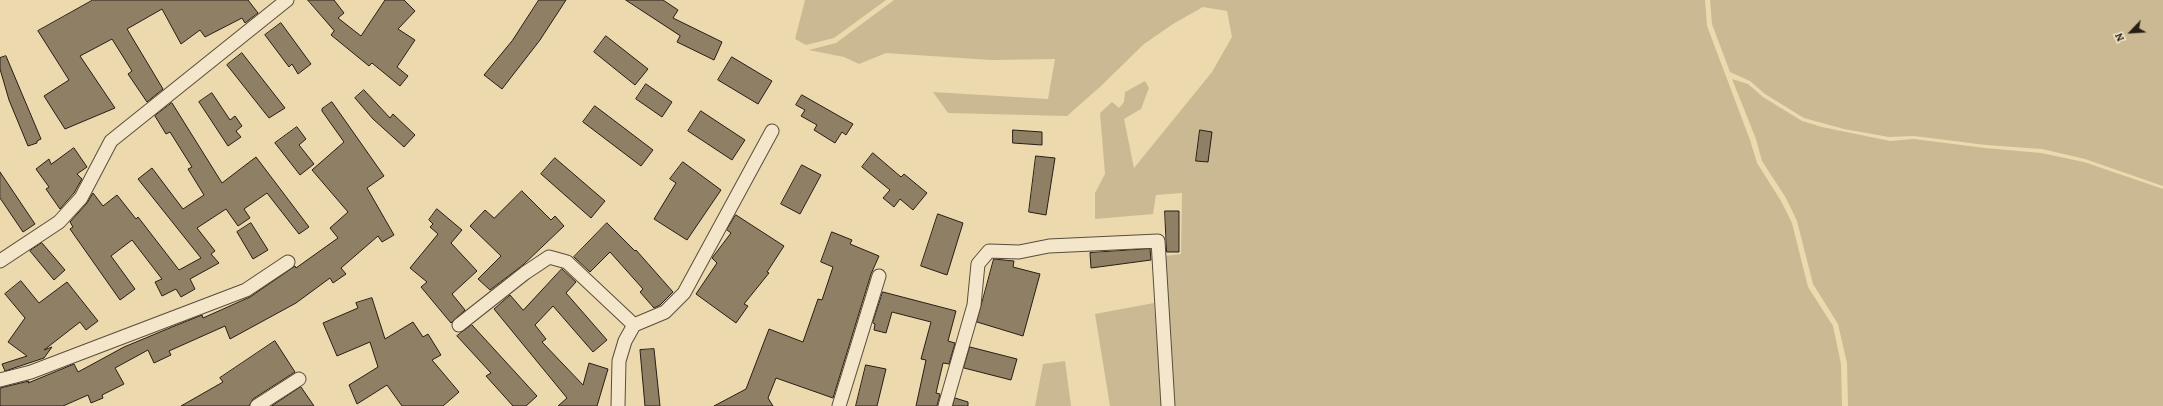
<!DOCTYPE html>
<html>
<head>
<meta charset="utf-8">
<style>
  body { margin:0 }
  #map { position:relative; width:2163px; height:406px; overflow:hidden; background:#ecd9ae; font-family:Alegreya,serif }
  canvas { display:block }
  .north { position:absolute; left:2111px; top:12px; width:40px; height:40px; -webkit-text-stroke:3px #f3e6ca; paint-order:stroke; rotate:245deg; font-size:11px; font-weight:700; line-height:16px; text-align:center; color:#291e16 }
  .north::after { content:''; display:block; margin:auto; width:14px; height:18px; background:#291e16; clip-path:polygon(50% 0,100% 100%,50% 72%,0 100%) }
</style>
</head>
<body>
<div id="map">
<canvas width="2163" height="406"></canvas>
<div class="north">N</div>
</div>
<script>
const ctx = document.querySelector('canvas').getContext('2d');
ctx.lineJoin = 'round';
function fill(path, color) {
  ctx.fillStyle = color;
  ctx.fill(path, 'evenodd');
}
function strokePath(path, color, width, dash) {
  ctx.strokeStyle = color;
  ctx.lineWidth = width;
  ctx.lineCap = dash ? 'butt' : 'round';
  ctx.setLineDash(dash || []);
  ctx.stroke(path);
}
fill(new Path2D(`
  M805,0H886L834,38L806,45L795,39Z
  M894,0H1705L1707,26L1750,140L1757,163L1781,201L1792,223L1808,287L1833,326L1841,364L1842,406H1172L1164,256L1181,254L1182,193L1156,195L1153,214L1095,219V193L1105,174L1100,113L1112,102L1119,108L1124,102L1125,92L1145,81L1149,88L1141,109L1124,119L1134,168L1212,72L1232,37L1227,11L1203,7L1173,24L1144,44L1101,86L1067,116L948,113L933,92L1048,99L1055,59L991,60L886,53L859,64L844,57L809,50L836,43Z
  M1710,0H2163V186L2085,159L2042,149L1986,145L1914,136L1889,137L1844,129L1804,118L1765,94L1750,81L1730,72L1712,24Z
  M1732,79L1748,84L1763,97L1802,121L1822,127L1890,141L1914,139L1985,148L2041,153L2084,162L2163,189V406H1848L1847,363L1838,324L1813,284L1797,221L1786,198L1762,161L1756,139Z
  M1154,303L1162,406H1110L1095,314Z
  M1065,361L1071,406H1035L1043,364Z`), '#cbb994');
const building = new Path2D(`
  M93,0H248L258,13L245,23L242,18L205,37L200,30L181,44L162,9L127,29L163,89L147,102L128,74L132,71L112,39L80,56L115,108L65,129L44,96L69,80L38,31Z
  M308,0H334L344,13L338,18L361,36L385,0H404L415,11L398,29L415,40L397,67L408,76L400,86L372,63L369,66L331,35L334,31Z
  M539,0H566L540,40L502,89L484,75L512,41Z
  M626,0H663L678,10L673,18L722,42L714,60L677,42L680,36Z
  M281,23L311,64L298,74L292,64L289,67L265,35Z
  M606,36L648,69L635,85L594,52Z
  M242,53L285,108L269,118L227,65Z
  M6,56L41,139L37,141V143L28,146L9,100L0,69V58Z
  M732,57L772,81L758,104L718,80Z
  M646,84L672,102L662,117L636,99Z
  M364,90L390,118L393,114L415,135L404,147L373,119L355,98Z
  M212,93L230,120L235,116L242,126L236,131L241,137L228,146L199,102Z
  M802,95L853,124L846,135L842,132L835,143L814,130L817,125L801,116L805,110L796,105Z
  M332,102L384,176L367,188L394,235L382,242L378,236L341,268L346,274L333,283L330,278L296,303L230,339L225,326L169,351L171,355L154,363L148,350L115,368L124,384L102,395L103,398L91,403L88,395L63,406H0V388L29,381L28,383L74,364L78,372L124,347L172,327L202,315L203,318L250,297L295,266L296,268L338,238L330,228L348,212L312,170L344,142L322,111V109Z
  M172,103L222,183L256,157L309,227L299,234L267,193L244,209L250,218L238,226L226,209L197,228L215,251L211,254L219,263L190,279L195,289L181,297L176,289L162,296L155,282L162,279L132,240L111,256L135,289L120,300L70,229L73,227L70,222L87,203L93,193L103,206L117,195L136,219L138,217L179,270L201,258L138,179L152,168L183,209L204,195L188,169L192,167L170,132L166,134L155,116Z
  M595,106L653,150L641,166L583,122Z
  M701,111L745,140L732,160L688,131Z
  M297,127L306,139L299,145L314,164L300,175L275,143Z
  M1013,130L1042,132V145L1013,143Z
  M1200,130L1212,132L1208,162L1196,161Z
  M74,148L87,167L77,174L82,179L74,193L60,209L46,189L49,187L36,169L49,159L51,164Z
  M873,153L901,177L904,174L927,193L913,210L900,199L894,207L883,198L890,190L862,167Z
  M1036,156L1055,158L1046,215L1029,212Z
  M555,158L605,201L591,218L541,174Z
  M683,162L721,190L687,240L654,219L676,183L670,179Z
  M802,165L821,175L800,214L781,204Z
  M0,172L35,224L23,232L0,198Z
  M522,191L551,220L555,216L564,226L523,265L490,290L478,279L501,256L470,226L485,210L494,218Z
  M437,209L462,230L451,243L477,271L452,294L465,310L451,323L421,287L427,282L410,268L438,234L430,227L433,224L429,220Z
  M1165,211H1179V252H1167Z
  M938,214L963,223L947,275L921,266Z
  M736,215L784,246L767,272L769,273L744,304L748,306L736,323L696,294L717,263L712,258L731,233L727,230Z
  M251,223L268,250L253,259L237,232Z
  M607,223L635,251L636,250L673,292L660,305L654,308L640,292L643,289L610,252L590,272L574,257Z
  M832,232L852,240L850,244L879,256L871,274L833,398L776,378L768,398L773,406H714L746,389L769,329L803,342L818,299L822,300L833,267L821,262Z
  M42,243L65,270L54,280L30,251Z
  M1150,249L1151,260L1091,268L1090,253Z
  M994,259L1014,261L1013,267L1040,274L1023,336L977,322Z
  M562,269L576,282L566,293L607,340L593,352L553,306L535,325L546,339L542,342L583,385L589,363L608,369L597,406H558L567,398L494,309L510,295L523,310Z
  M21,281L39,303L67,282L98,321L86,330L80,322L44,350L52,347L44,358L5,371L2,364L27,356L8,342L25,318L5,294Z
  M883,292L956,311L948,341L955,343L949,364L943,363L936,393L940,394L937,406H916L926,360L921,359L931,322L892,312L886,333L874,330L875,324L873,323Z
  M372,298L385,339L413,322L423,337L428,334L441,355L432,360L459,392L443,406H402L387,385L357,404L349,385L378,367L370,342L337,356L323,323L358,308L356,303Z
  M472,325L537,396L526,406H513L486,376L491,373L457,336Z
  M275,341L295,372L253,399L249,406H181L223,382L220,378Z
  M970,347L1017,359L1011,380L964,368Z
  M654,349L660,406H645L640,350Z
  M866,365L886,369L877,406H856Z
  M301,387L314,406H272Z
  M955,398L968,402V406H953Z`);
fill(building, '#8e7f65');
strokePath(building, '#291e16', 1);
const street = new Path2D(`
  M0,261L59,222L81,198L111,141L287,0
  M459,325L525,273L549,257L567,262L634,325
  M0,380L31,372L246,290L288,262
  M257,406L299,379
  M618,406L619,361L625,341L634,325L665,312L684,293L772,131
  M839,406L879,276
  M945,406L974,305L978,264L989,251L1019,252L1049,246L1158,241L1168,406`);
strokePath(street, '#5a4d3c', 15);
strokePath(street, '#f3e6ca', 13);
</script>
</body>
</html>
